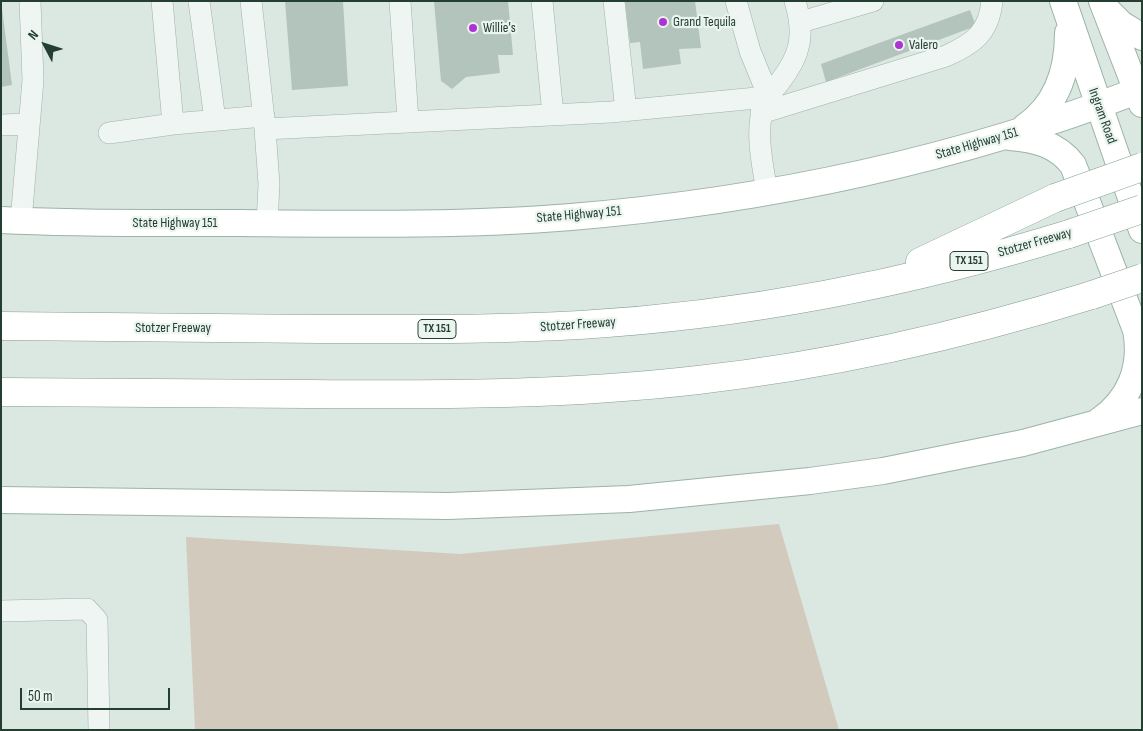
<!DOCTYPE html>
<html>
<head>
<meta charset="utf-8">
<style>
  body { margin:0 }
  #map { position:relative; width:1143px; height:731px; overflow:hidden; background:#dbe7e1; font-family:"Sofia Sans Condensed",sans-serif }
  canvas { display:block }
  .frame { position:absolute; inset:0; border:2px solid #243e32; pointer-events:none }
  .north { position:absolute; left:20px; top:20px; width:50px; height:50px; -webkit-text-stroke:4px #ebf5ef; paint-order:stroke; rotate:310deg; font-size:14px; font-weight:700; line-height:20px; text-align:center; color:#243e32 }
  .north::after { content:''; display:block; margin:auto; width:18px; height:22px; background:#243e32; clip-path:polygon(50% 0,100% 100%,50% 72%,0 100%) }
  .scale { position:absolute; left:20px; top:688px; width:150px; height:22px; box-sizing:border-box; border:2px solid #243e32; border-top:0; padding-left:6px; font-size:15px; line-height:18px; white-space:nowrap; color:#243e32; -webkit-text-stroke:4px #ebf5ef; paint-order:stroke }
</style>
</head>
<body>
<div id="map">
<canvas width="1143" height="731"></canvas>
<div class="frame"></div>
<div class="north">N</div>
<div class="scale">50 m</div>
</div>
<script>
const ctx = document.querySelector('canvas').getContext('2d');
ctx.lineJoin = 'round';
function fill(path, color) {
  ctx.fillStyle = color;
  ctx.fill(path, 'evenodd');
}
function strokePath(path, color, width, dash) {
  ctx.strokeStyle = color;
  ctx.lineWidth = width;
  ctx.lineCap = dash ? 'butt' : 'round';
  ctx.setLineDash(dash || []);
  ctx.stroke(path);
}
function drawText(font, color, halo, rows, align = 'center') {
  ctx.font = font + ' "Sofia Sans Condensed",sans-serif';
  ctx.lineWidth = 4.5;
  ctx.setLineDash([]);
  ctx.textBaseline = 'middle';
  ctx.strokeStyle = halo;
  ctx.fillStyle = color;
  for (const [text, x, y, turn = 0] of rows) {
    ctx.save();
    ctx.translate(x, y);
    ctx.rotate((+turn || 0) * Math.PI / 180);
    ctx.textAlign = isNaN(turn) ? turn : align;
    if (halo) ctx.strokeText(text, 0, 0);
    ctx.fillText(text, 0, 0);
    ctx.restore();
  }
}
fill(new Path2D(`
  M779,524L839,730H195L186,537L460,554Z`), '#d2cabc');
fill(new Path2D(`
  M1,1L12,85L1,87Z
  M285,1H343L348,86L292,90Z
  M434,1H508L513,55H498L500,73L466,77L452,89L441,81Z
  M625,1H695L701,48L679,49L681,64L643,69L640,42L630,43Z
  M970,10L976,26L826,82L821,64Z`), '#b2c4bb');
const minor = new Path2D(`
  M162,1L173,124L264,116
  M199,1L215,120
  M251,1L265,129
  M400,1L408,121
  M542,1L553,115
  M614,1L626,111
  M736,1L750,51L768,95
  M801,22L873,1
  M761,113L946,56C973,44 989,33 992,1
  M1,125L29,124
  M109,133L173,124
  M767,192C763,167 756,137 762,112C764,100 771,92 779,83C801,55 805,35 795,1
  M21,221L33,80L30,1
  M267,224L269,184L265,129L611,112L767,97
  M1,611L87,609L97,620L99,730`);
const major = new Path2D(`
  M1063,1L1142,230
  M1102,1L1142,104
  M1107,10L1121,24L1142,37
  M1025,127C1057,105 1068,71 1068,33
  M1010,137C1035,139 1057,144 1073,165L1136,330C1143,367 1130,400 1099,421
  M1,220C81,224 160,223 240,223C350,224 461,226 571,217C767,201 958,160 1142,89
  M1,500L448,506L629,499L810,481L883,471L1023,443L1142,411`);
const highway = new Path2D(`
  M920,262L1055,198
  M1,326C108,327 214,328 321,329C407,329 494,330 580,325C746,315 911,283 1069,234
  M1,392C105,393 208,393 311,394C440,395 569,395 698,380C832,365 963,335 1092,295`);
strokePath(minor, '#a0b1a9', 22);
strokePath(major, '#9ab4a6', 28);
strokePath(highway, '#819f90', 29);
strokePath(minor, '#eef5f2', 21);
strokePath(major, '#fff', 26);
strokePath(highway, '#fff', 28);
const highwayBridge = new Path2D(`
  M1055,198L1142,167
  M1069,234L1142,209
  M1092,295L1142,278`);
strokePath(highwayBridge, '#819f90', 29, []);
strokePath(highwayBridge, '#fff', 28);
for (const [x, y, r, color] of [
  [663,22,5,"#ad33d9"],
  [473,28,5,"#ad33d9"],
  [899,45,5,"#ad33d9"]
]) {
  const dot = new Path2D();
  dot.arc(x, y, r, 0, 2 * Math.PI);
  ctx.fillStyle = color;
  ctx.fill(dot);
  strokePath(dot, '#ebf5ef', 2);
}
for (const [x, y, w] of [
  [969,261,38],
  [437,329,38]
]) {
  const box = new Path2D();
  box.roundRect(x - w / 2, y - 9.5, w, 19, 4);
  ctx.fillStyle = '#ebf5ef';
  ctx.fill(box);
  strokePath(box, '#243e32', 1);
}
drawText('bold 12px', '#243e32', null, [
  ["TX 151",969,261],
  ["TX 151",437,329]
]);
drawText('14px', '#243e32', '#ebf5ef', [
  ["Grand Tequila",673,22],
  ["Willie's",483,28],
  ["Valero",909,45]
], 'left');
drawText('14px', '#243e32', '#ebf5ef', [
  ["Ingram Road",1102,116,70],
  ["State Highway 151",977,144,-16],
  ["State Highway 151",579,215,-5],
  ["State Highway 151",175,223],
  ["Stotzer Freeway",1035,243,-16],
  ["Stotzer Freeway",578,325,-4],
  ["Stotzer Freeway",173,328]
]);
</script>
</body>
</html>
